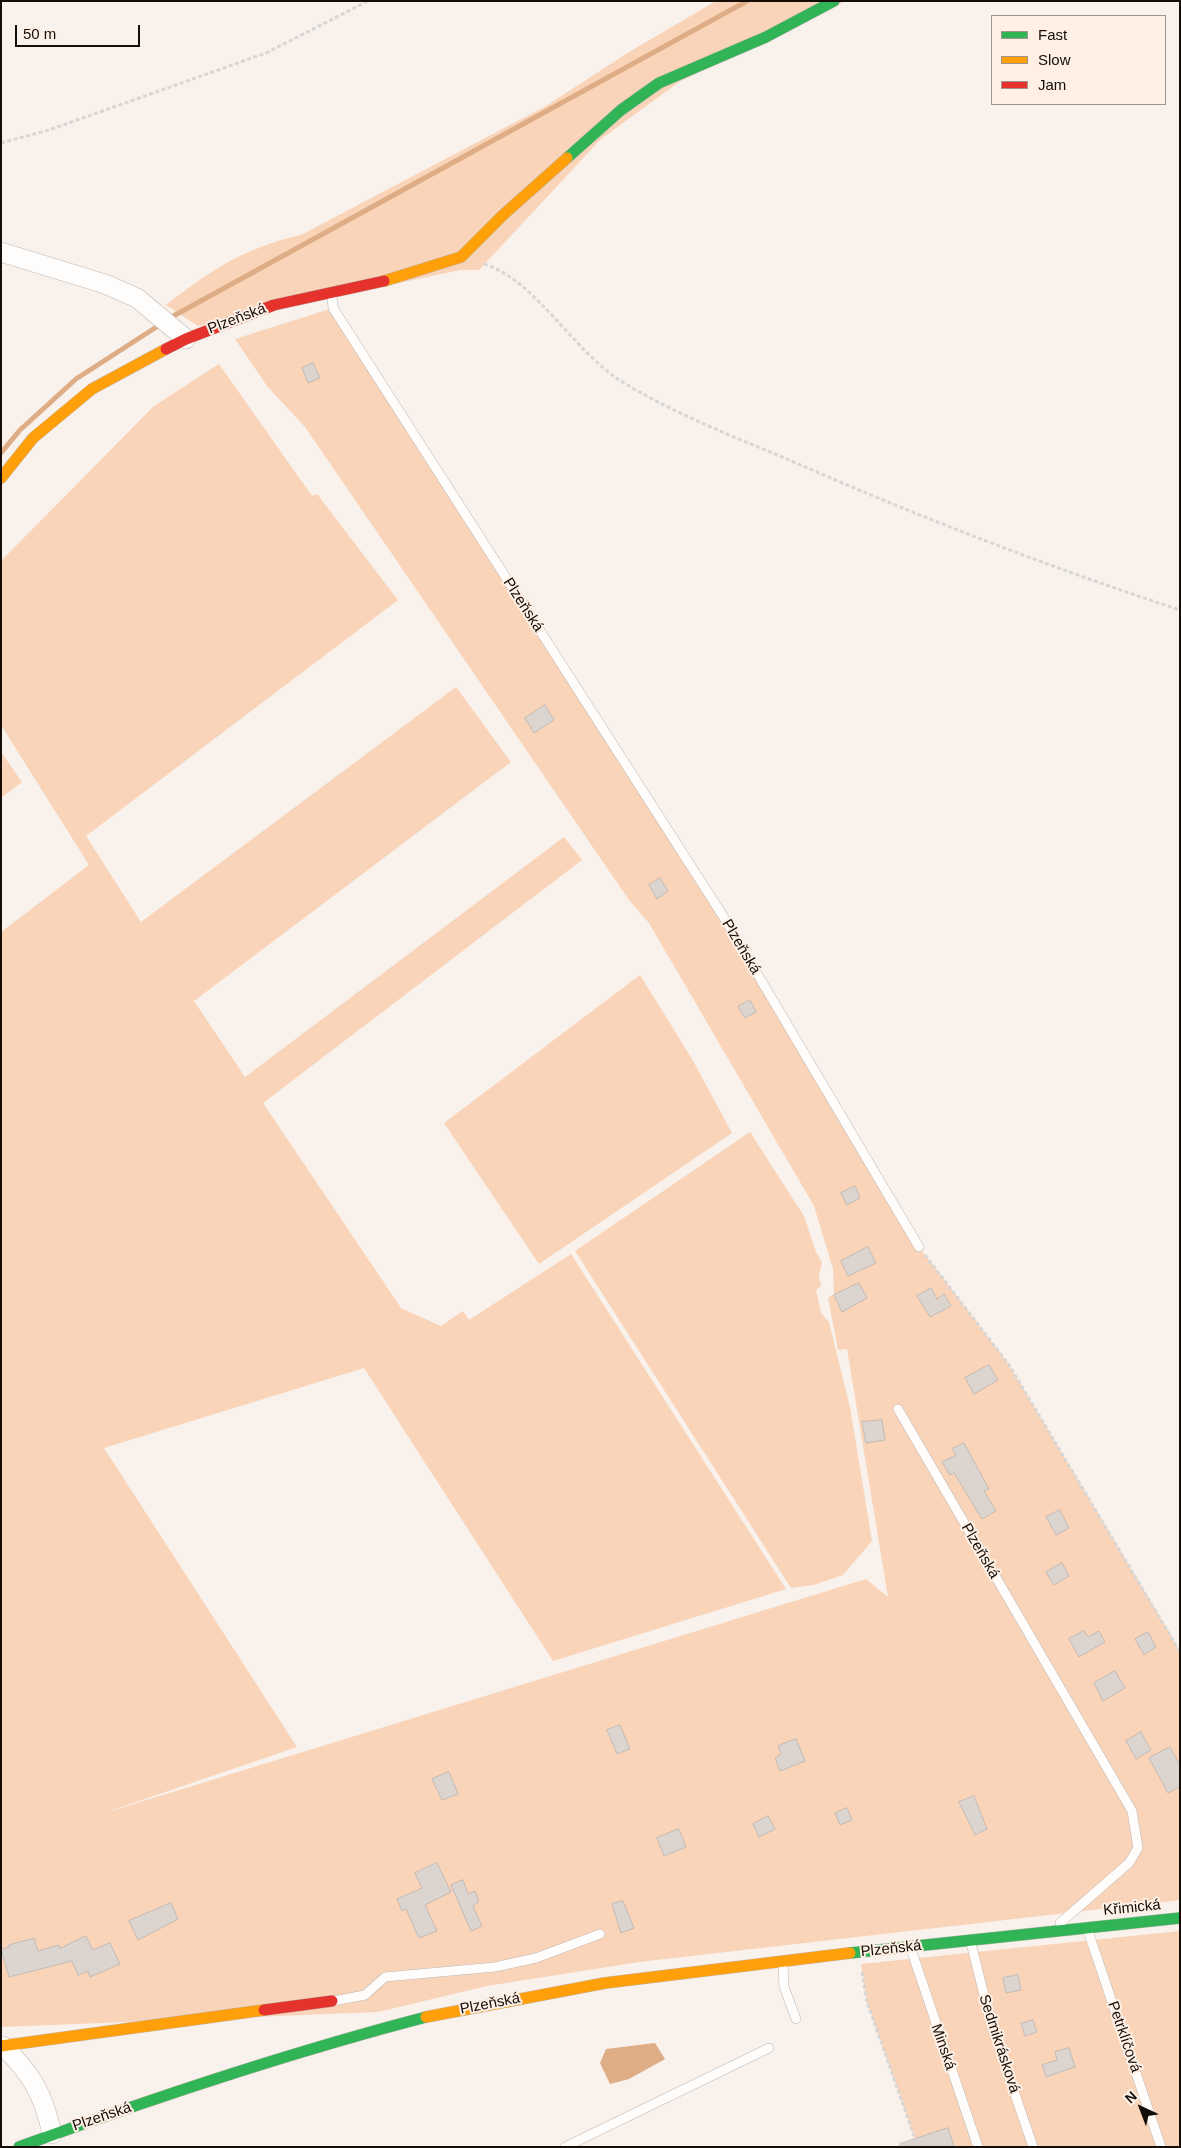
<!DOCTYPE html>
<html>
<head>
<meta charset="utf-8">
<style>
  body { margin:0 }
  #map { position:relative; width:1181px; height:2148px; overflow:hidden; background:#f9f1ec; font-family:Helvetica,sans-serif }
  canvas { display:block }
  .frame { position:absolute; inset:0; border:2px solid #150e08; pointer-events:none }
  .legend { position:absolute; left:991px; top:15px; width:175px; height:90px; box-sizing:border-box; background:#fff0e6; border:1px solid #a1968d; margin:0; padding:6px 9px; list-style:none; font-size:15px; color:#150e08 }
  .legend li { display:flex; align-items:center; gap:10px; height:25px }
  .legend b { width:25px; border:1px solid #a1968d }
  .north { position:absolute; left:1116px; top:2083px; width:50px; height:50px; -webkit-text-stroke:4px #fff0e6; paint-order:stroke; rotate:317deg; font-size:14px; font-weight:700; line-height:20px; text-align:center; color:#150e08 }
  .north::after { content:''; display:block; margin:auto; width:18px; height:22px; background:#150e08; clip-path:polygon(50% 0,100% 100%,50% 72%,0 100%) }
  .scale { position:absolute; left:15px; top:25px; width:125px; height:22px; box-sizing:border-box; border:2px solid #150e08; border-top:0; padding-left:6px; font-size:15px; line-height:18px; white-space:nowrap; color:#150e08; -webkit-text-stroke:4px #fff0e6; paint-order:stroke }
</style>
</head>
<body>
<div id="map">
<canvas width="1181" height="2148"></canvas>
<div class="frame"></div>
<ul class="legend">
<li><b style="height:6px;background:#30b455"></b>Fast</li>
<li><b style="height:6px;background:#ff9f0a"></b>Slow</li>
<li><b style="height:6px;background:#e5322d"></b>Jam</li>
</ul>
<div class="north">N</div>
<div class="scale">50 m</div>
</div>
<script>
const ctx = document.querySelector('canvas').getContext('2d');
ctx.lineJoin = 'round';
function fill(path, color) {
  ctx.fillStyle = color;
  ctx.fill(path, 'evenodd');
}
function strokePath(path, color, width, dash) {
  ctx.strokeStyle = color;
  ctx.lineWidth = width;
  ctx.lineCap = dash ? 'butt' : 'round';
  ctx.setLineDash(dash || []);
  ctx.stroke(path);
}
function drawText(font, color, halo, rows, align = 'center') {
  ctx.font = font + ' Helvetica,sans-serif';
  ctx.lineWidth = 4;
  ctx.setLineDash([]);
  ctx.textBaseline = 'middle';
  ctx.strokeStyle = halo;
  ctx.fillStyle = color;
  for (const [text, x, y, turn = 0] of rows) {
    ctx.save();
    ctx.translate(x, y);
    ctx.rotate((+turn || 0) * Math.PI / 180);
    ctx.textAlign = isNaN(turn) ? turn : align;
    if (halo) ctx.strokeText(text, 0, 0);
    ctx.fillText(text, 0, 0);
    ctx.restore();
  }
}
fill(new Path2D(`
  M716,1H846L679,82L601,139L479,270H460L198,326L166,305C211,270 244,248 301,235L546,106L629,52Z
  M333,308L723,916L919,1247L1009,1365L1173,1639L1180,1652V1900L639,1962L487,1986L378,2012L1,2027V932L89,865L1,725V561L154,406L219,364L312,496L317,494L398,600L86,836L141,922L456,687L511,762L194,1001L245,1077L564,837L582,860L263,1103L401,1308L441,1326L463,1311L469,1320L571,1254L786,1589L553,1661L364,1368L104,1448L297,1747L101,1814L866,1579L888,1597L847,1349L838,1350L828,1298L834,1294L833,1269L814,1206L649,923L629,900L305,427L267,386L235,339Z
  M1,752L22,782L1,798Z
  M640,975L692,1059L732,1133L539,1264L444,1123Z
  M750,1132L804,1216L816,1252L822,1262L819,1275L821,1286L816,1290L821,1313L829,1322L850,1407L872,1541L843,1575L814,1585L791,1588L575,1251Z
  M1180,1931V2147H918L867,2002L861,1964Z`), '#f9d4b8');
fill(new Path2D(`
  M655,2043L665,2059L629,2079L610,2084L600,2063L606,2049Z`), '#dead86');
strokePath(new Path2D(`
  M168,319L747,1
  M1,453L20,430L76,379L161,324`), '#dead86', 5);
const building = new Path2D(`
  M313,363L320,378L308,383L302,368Z
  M545,705L554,720L534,733L525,718Z
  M660,878L668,891L657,899L649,885Z
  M750,1000L756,1012L745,1018L738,1007Z
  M855,1186L860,1198L847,1205L841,1193Z
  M868,1247L876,1263L848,1276L841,1261Z
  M859,1283L867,1298L842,1312L834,1295Z
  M931,1288L937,1299L944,1294L951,1306L930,1317L917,1296Z
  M989,1365L998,1380L974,1394L965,1378Z
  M882,1420L885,1440L866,1443L862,1422Z
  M964,1443L989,1489L984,1491L996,1511L982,1519L954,1473L950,1475L942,1462L956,1455L952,1449Z
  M1060,1510L1069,1528L1056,1535L1046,1517Z
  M1062,1563L1069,1576L1054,1585L1046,1572Z
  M1084,1631L1088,1637L1099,1631L1105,1642L1079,1657L1069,1639Z
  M1148,1632L1156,1647L1144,1655L1135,1639Z
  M1115,1671L1125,1688L1103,1701L1094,1683Z
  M620,1725L630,1749L617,1754L607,1730Z
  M1141,1732L1151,1750L1136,1759L1126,1741Z
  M796,1739L805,1761L780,1771L775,1758L781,1754L778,1746Z
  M1170,1747L1180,1765V1787L1168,1793L1149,1758Z
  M449,1772L458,1794L442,1800L432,1779Z
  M974,1796L987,1829L975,1835L959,1802Z
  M847,1808L852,1820L840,1825L835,1813Z
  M768,1816L775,1829L759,1837L753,1824Z
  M679,1829L686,1847L664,1856L657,1838Z
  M437,1863L451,1892L425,1905L437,1931L419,1938L406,1909L402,1911L397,1899L422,1888L415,1873Z
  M463,1880L468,1894L475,1891L479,1902L473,1906L482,1926L471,1931L451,1885Z
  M623,1901L634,1928L621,1933L612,1904Z
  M171,1903L178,1919L138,1940L129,1921Z
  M86,1936L93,1950L110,1943L120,1964L90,1977L88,1971L78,1975L72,1961L9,1977L1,1949L10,1947L9,1945L34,1938L38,1951L59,1945L60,1948Z
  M1018,1975L1021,1990L1006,1993L1003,1978Z
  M1033,2020L1037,2032L1025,2036L1021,2024Z
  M1069,2048L1075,2067L1046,2077L1042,2065L1057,2060L1055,2052Z
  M948,2128L954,2147H900V2144Z`);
fill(building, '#dcd4cf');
strokePath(building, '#c3bbb6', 1);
const lane = new Path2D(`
  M332,297L333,308L723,916L919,1247
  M898,1409L1132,1811L1138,1848L1129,1863L1060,1923
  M1088,1931L1161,2147
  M971,1943L992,2027L1033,2147
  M911,1949L978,2147
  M783,1963L784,1987L796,2019
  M333,2001L365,1995L385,1977L495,1967L536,1958L600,1934
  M565,2147L769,2048`);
const street = new Path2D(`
  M1,252L105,284L137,298L186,339
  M3,2046C31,2073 44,2095 52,2134`);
const fast = new Path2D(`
  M567,158L621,110L659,83L766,37L834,1
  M850,1953L1180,1918
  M19,2147C153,2098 288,2053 426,2017`);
const slow = new Path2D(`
  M384,281L461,257L503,215L567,158
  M1,478L33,438L92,389L166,349
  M426,2017L605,1983L850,1953
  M1,2046L264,2010`);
const jam = new Path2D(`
  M166,349L186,339L274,305L384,281
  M264,2010L332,2001`);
strokePath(lane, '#beb6b1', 10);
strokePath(street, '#beb6b1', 20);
strokePath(fast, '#beb6b1', 12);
strokePath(slow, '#beb6b1', 12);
strokePath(jam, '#beb6b1', 12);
strokePath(new Path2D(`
  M1,143L49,130L266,53L368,1
  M484,264C536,280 574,353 624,383C680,417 743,440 803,466C927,520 1052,568 1180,610
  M925,1255L1009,1365L1180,1652
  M862,1972L867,2002L918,2147`), '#d8d6d4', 3, [4, 2.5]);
strokePath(lane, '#fefdfc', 9);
strokePath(street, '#fefdfc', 19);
strokePath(fast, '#30b455', 11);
strokePath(slow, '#ff9f0a', 11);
strokePath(jam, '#e5322d', 11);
drawText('15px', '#150e08', '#fff0e6', [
  ["Plzeňská",237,319,-21],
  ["Plzeňská",523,605,57],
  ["Plzeňská",741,947,59],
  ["Plzeňská",980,1551,60],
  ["Křimická",1132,1908,-6],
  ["Plzeňská",891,1949,-6],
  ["Plzeňská",490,2004,-11],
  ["Petrklíčová",1124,2037,71],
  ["Sedmikrásková",999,2044,72],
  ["Minská",943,2047,71],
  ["Plzeňská",102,2117,-19]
]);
</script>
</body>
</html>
